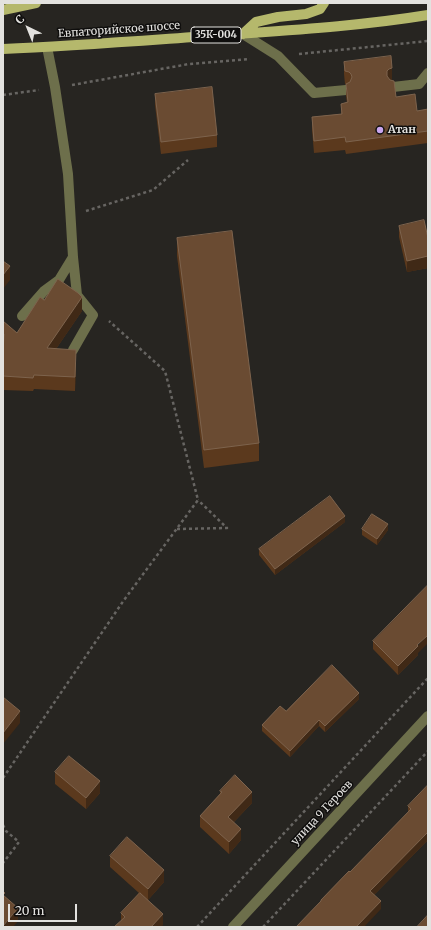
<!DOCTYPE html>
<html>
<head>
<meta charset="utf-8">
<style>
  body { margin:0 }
  #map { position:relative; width:431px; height:930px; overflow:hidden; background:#272521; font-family:Merriweather,serif }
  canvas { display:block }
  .frame { position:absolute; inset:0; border:4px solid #e3e2df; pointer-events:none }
  .north { position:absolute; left:8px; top:8px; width:40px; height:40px; -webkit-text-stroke:3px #0f0e0d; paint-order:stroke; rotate:317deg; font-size:11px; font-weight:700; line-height:16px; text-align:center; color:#e3e2df }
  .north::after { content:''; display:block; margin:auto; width:14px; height:18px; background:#e3e2df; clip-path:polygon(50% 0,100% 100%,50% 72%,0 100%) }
  .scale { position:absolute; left:8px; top:904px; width:69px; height:18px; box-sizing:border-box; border:2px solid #e3e2df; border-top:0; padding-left:5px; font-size:12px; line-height:14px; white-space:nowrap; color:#e3e2df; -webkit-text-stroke:3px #0f0e0d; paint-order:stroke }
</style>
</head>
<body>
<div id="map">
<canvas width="431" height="930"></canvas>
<div class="frame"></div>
<div class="north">С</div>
<div class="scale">20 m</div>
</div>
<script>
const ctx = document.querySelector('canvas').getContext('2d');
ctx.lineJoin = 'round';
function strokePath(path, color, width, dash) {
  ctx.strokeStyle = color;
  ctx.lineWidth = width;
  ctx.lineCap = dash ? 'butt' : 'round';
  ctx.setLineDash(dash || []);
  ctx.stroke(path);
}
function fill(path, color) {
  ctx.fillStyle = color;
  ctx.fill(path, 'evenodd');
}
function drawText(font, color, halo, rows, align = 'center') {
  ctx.font = font + ' Merriweather,serif';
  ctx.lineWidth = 3;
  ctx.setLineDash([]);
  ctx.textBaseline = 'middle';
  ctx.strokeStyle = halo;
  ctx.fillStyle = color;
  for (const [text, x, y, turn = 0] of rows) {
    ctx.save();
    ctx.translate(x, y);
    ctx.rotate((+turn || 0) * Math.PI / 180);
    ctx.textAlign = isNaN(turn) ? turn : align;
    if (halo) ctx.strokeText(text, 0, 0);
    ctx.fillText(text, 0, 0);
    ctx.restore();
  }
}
strokePath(new Path2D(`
  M299,54L428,41
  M72,85L189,64L250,59
  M3,95L39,90
  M86,211L153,190L188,160
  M177,529L227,528L198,500
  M3,778L124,600L198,500L165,371L109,321
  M3,825L6,831L19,842L3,863
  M197,927L428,678
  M263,927L428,751`), '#676562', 2.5, [3, 3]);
strokePath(new Path2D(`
  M243,34L278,56L314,93L346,90
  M47,47L55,87L68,174L73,257L77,295L93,315L73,350
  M393,87L419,84L428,73
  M22,316L44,291L59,280L73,257
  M233,927L428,716`), '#6d6f4b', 10);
strokePath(new Path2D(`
  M3,10L36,3
  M243,34L256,22L278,17L306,14L320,9L324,3
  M3,49C77,46 150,40 223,35C292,30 360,26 428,15`), '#b5b86c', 10);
fill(new Path2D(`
  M344,62L392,81L396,97L417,111L428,109V143L346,154L345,150L314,153L312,130V117L341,114V104L347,103L346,96V84H345L344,74Z
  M155,94L217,135V147L161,154L155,105Z
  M399,226L428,238V268L407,272L399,237Z
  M177,238L259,443V461L204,468L177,256Z
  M44,300L82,311L56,349L76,364L75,391L34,389L33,391L3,390V321L17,333Z
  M345,522L275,575L259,555V549Z
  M362,529L388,530L377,545L362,535Z
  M373,641L418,653V655L398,675L373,649Z
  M359,699L325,732L319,726L290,757L262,731V725L286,711Z
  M55,772L100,793L86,809L55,784Z
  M428,785V840L374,895L381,909L321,902V900L350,872L408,813V806Z
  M220,791L252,803L234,822L241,840L229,854L200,827V816L220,794Z
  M110,856L164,882L148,900L163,925L121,921V913L139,893L110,867Z`), '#5b391d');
fill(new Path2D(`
  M392,68V81L387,88V71L389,69Z
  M428,256V268L407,272V261Z
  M10,266V280L3,289V275Z
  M82,297V311L47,362V348Z
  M76,350V364L75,391V377Z
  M345,516V522L275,575V569Z
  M388,524V530L377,545V539Z
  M428,635V643L418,653V655L398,675V666Z
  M359,693V699L325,732V726Z
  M20,711V723L3,744V733Z
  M319,720V726L290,757V751Z
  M100,781V793L86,809V798Z
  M252,792V803L228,828V817Z
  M241,829V840L229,854V842Z
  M428,832V840L370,899V891Z
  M164,870V882L148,900V889Z
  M381,901V909L364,927H356Z
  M18,908V921L13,927H3Z
  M163,914V925L162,927H151Z`), '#402916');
const building = new Path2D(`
  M391,56L392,68L389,69L387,71V76L390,80L394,81L396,97L415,94L417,111L428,109V131L346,142L345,137L314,141L312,117L342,114L341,104L348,102L346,84L350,82L352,77L351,74L349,72L345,71L344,62Z
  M212,87L217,135L161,142L155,94Z
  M424,220L428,238V256L407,261L399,226Z
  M232,231L259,443L204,450L177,238Z
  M3,261L10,266L3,275Z
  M58,279L78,293L82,297L47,348L76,350L75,377L34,375L33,378L3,376V353L4,334L3,335V321L17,333L40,297L44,300Z
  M330,496L345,516L275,569L259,549Z
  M372,514L388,524L377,539L362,529Z
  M428,585V635L417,645L418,646L398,666L373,641Z
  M332,665L359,693L325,726L319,720L290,751L262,725L280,706L286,711Z
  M3,697L20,711L3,733Z
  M69,756L100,781L86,798L55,772Z
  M235,775L252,792L228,817L241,829L229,842L200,816L222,792L220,791Z
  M428,785V832L370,891L381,901L356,927H296L321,901V900L349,871L350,872L411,809L408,806Z
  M127,837L164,870L148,889L110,856Z
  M3,891L5,893L3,895L18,908L3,926Z
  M140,893L163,914L151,927H114L125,917L121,913Z
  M428,915V927H417Z`);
fill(building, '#6a4b32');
strokePath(building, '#7d634d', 1);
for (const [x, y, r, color] of [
  [380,130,4,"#c9a5ee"]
]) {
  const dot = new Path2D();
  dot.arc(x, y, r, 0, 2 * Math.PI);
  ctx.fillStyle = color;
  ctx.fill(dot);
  strokePath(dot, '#0f0e0d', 1.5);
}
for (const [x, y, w] of [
  [216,35,50]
]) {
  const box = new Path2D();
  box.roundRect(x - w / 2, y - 8, w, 16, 3);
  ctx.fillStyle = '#0f0e0d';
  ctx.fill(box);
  strokePath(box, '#e3e2df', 1);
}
drawText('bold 10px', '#e3e2df', null, [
  ["35К-004",216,35]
]);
drawText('11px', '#e3e2df', '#0f0e0d', [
  ["Евпаторийское шоссе",119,30,-4],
  ["улица 9 Героев",322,813,-47]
]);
drawText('bold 11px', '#e3e2df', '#0f0e0d', [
  ["Атан",388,130]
], 'left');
</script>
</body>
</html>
